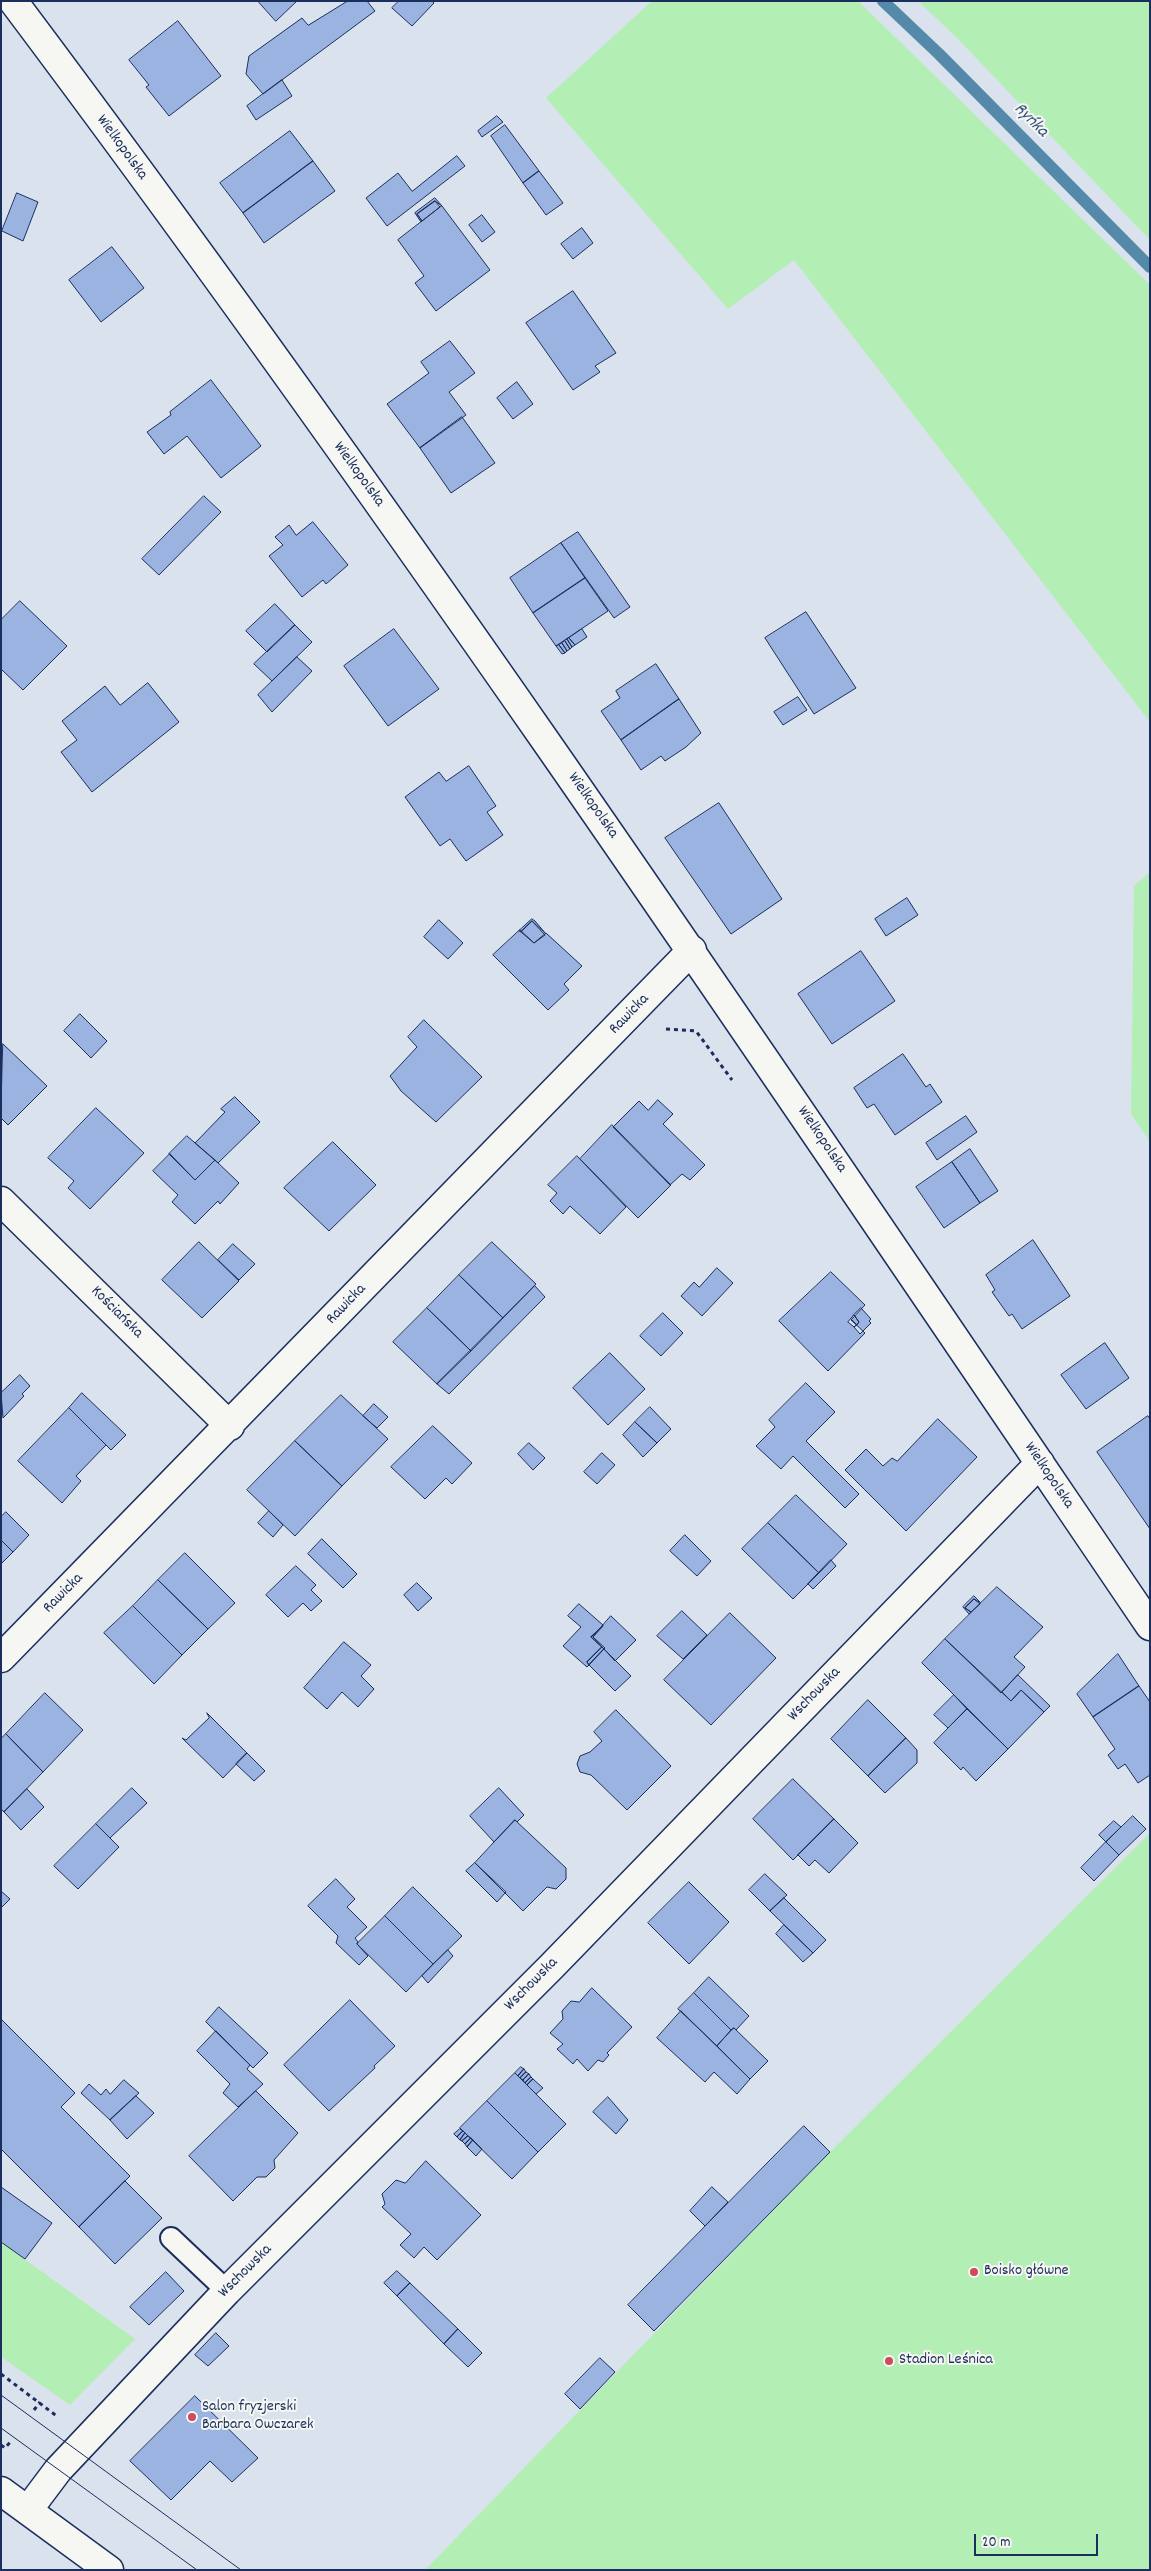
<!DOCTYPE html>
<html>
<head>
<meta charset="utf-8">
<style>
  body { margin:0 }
  #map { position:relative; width:1151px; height:2571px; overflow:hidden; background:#dae2ed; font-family:Dekko,sans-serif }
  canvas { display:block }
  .frame { position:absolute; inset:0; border:2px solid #1b2f5e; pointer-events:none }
  .scale { position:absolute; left:974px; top:2534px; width:124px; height:22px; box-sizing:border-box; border:2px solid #1b2f5e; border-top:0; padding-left:6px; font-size:15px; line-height:18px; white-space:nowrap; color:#1b2f5e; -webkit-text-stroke:4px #f6f6f2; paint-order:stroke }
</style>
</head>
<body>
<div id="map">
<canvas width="1151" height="2571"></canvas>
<div class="frame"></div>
<div class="scale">20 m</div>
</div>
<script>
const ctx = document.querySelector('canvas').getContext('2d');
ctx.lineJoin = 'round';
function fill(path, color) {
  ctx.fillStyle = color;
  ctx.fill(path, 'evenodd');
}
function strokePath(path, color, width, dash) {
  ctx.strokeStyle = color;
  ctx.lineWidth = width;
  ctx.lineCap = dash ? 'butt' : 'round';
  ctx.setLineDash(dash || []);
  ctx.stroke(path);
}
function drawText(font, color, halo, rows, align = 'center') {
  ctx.font = font + ' Dekko,sans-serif';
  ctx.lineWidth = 4;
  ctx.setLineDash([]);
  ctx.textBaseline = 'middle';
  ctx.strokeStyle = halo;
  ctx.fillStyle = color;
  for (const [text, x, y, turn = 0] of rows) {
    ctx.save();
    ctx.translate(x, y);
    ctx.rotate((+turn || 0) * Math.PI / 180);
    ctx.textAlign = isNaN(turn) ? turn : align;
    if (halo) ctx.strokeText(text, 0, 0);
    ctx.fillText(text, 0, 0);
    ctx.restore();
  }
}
fill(new Path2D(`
  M652,1H858L1150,285V722L794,260L728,309L546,98Z
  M918,1H1150V240L957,38Z
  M1150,872V1142L1131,1114L1134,886Z
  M1150,1833V2570H425L830,2152Z
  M1,2242L135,2339L70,2405L1,2357Z`), '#b3efb4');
strokePath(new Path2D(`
  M883,1L939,54L1150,267`), '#5589a9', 12);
const building = new Path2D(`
  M258,1H297L276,21Z
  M348,1H367L375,11L263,94L246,74L249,56L302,18L308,25Z
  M399,1H432L434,3L412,26L392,8Z
  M178,21L221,76L169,116L146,87L149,85L129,60Z
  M282,80L292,96L256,120L247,106Z
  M497,116L503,122L482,137L478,131Z
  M505,125L539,171L523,183L491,136Z
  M290,131L313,161L243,213L220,183Z
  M457,156L465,166L387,226L366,198L398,173L412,191Z
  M313,161L335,191L264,243L243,213Z
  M539,171L563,203L546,215L523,183Z
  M17,193L38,202L23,241L2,231Z
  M435,198L442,206L435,201L417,214L422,221L421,222L415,213Z
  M435,201L440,207L422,221L417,214Z
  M442,206L490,270L436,311L415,283L424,276L398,240Z
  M482,215L495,232L482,242L469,225Z
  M582,228L593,243L573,259L561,244Z
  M112,247L144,288L101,322L69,280Z
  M573,291L616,353L595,366L600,372L573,390L526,323Z
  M450,341L475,373L449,392L466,415L420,448L387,404L429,373L421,362Z
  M211,380L261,446L221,478L187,436L164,454L147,432L171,415L170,412Z
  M517,382L533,404L513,419L497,398Z
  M462,417L495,463L451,493L420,448Z
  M204,496L221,512L159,575L142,559Z
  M313,522L348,565L326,584L323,580L302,597L269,556L283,545L275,537L289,525L296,535Z
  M578,532L630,607L614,618L561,543Z
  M561,543L585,578L533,613L510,578Z
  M585,578L608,611L556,646L533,613Z
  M20,601L67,646L23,690L1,669V620Z
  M275,604L295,625L267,652L246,631Z
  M806,612L856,688L814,714L765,638Z
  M295,625L312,642L272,681L254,664Z
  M394,629L439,689L388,726L344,666Z
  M582,629L587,637L575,645L569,638Z
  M569,638L575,645L572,647L567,639Z
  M567,639L572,647L570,649L565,641Z
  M565,641L570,649L567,651L562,643Z
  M562,643L567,651L565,653L559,645Z
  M559,645L565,653L562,654L556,646Z
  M297,657L312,671L272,712L258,695Z
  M656,664L679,699L621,740L601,711L620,698L616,691Z
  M148,683L179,722L92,792L61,752L77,740L62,721L105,686L120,705Z
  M798,697L807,710L783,725L774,712Z
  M679,699L701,733L686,747L665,761L661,756L641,770L621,740Z
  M469,766L496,806L487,812L503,835L466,861L450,839L440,846L405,797L439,772L446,781Z
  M719,803L782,899L731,934L665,838Z
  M907,898L918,915L886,936L875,919Z
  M532,919L535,921L546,934L532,921L521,932L519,931Z
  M439,920L463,943L448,959L424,937Z
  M532,921L545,935L534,943L521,932Z
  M520,930L534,943L546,933L582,966L564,984L569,990L548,1010L493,955Z
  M861,951L895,1001L832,1044L798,994Z
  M80,1014L107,1041L91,1058L64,1031Z
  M424,1020L482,1077L436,1122L401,1091L390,1076L417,1047L408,1037Z
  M3,1044L47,1086L8,1125L1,1118Z
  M903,1054L926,1087L930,1084L942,1102L895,1135L874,1104L867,1108L854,1088Z
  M235,1097L260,1122L218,1163L195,1143L225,1112L221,1109Z
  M658,1100L673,1114L663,1124L705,1165L690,1180L682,1174L670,1185L613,1127L639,1101L648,1110Z
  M96,1108L144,1153L90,1209L68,1188L74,1181L48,1158Z
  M966,1116L977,1132L937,1160L926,1143Z
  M612,1125L671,1185L638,1218L580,1159Z
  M187,1136L215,1160L195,1180L169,1154Z
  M333,1142L376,1185L329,1231L284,1188Z
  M970,1149L998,1191L980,1203L952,1162Z
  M170,1154L195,1180L215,1160L239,1183L220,1204L218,1201L195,1224L172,1202L178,1195L153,1171Z
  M577,1156L626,1207L600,1234L570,1206L563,1214L550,1201L557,1193L548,1185Z
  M952,1162L980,1203L944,1228L916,1187Z
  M1033,1240L1070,1296L1022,1329L1012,1314L1009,1316L992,1292L995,1290L986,1275Z
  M199,1242L239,1281L202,1318L162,1280Z
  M492,1242L536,1284L503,1318L459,1275Z
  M233,1244L255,1264L239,1280L218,1260Z
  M717,1268L733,1283L702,1316L681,1296L694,1282L699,1287Z
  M831,1272L865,1305L851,1320L865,1333L828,1371L779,1321Z
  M459,1275L503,1318L471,1351L427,1308Z
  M535,1286L545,1297L449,1394L437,1384Z
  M427,1308L471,1351L437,1384L393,1342Z
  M861,1308L871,1319L869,1321L871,1323L860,1334L854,1327L859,1322L854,1315Z
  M663,1313L683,1333L661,1356L640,1336Z
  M854,1315L859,1322L857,1325L851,1319Z
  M851,1319L857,1325L854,1327L848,1322Z
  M1105,1343L1129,1378L1086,1409L1061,1375Z
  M610,1353L645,1389L608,1425L573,1388Z
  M20,1375L30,1386L22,1394L24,1396L3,1418L1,1393Z
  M806,1383L835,1412L806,1441L859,1494L845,1508L793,1456L781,1469L756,1446L775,1427L769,1420Z
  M82,1393L126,1435L111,1450L69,1408Z
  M341,1395L388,1439L342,1486L295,1441Z
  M374,1404L388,1417L377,1428L363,1416Z
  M650,1407L671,1429L657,1443L635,1422Z
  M69,1408L106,1445L76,1476L81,1481L62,1503L18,1461Z
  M1148,1416L1150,1419V1529L1097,1452Z
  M938,1419L977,1457L906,1531L845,1470L866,1449L883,1466L892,1458L897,1461Z
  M635,1422L657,1443L643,1457L623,1435Z
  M433,1426L472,1463L452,1484L446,1478L425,1499L391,1467Z
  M295,1441L342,1486L295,1536L247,1490Z
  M529,1443L545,1458L533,1470L518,1454Z
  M602,1453L615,1465L597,1484L584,1472Z
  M796,1495L847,1544L819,1573L768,1523Z
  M269,1511L283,1525L273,1537L258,1523Z
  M6,1512L29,1535L13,1552L1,1540V1517Z
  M768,1523L819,1573L793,1599L742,1549Z
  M685,1535L711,1561L697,1576L670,1551Z
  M322,1539L357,1574L343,1588L308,1554Z
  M1,1540L13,1552L1,1564Z
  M185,1553L235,1603L208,1629L158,1580Z
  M831,1560L836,1566L813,1589L808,1584Z
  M296,1566L316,1585L311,1590L322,1601L311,1611L303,1603L288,1617L266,1595Z
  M158,1580L208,1629L182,1655L133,1606Z
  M417,1583L432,1598L418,1611L404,1595Z
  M997,1587L1043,1627L1014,1657L1025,1667L1001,1693L945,1639Z
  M974,1596L981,1603L974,1599L965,1608L971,1612L969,1614L963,1607Z
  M974,1599L980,1604L971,1612L965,1608Z
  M579,1604L603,1625L591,1637L602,1647L587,1662L589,1665L587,1667L563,1646L581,1627L568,1616Z
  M133,1606L182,1655L154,1684L104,1633Z
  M682,1611L707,1635L683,1659L657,1636Z
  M730,1613L776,1658L711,1725L664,1680Z
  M611,1616L636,1640L615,1661L593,1637Z
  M603,1626L593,1637L605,1648L604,1649L591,1637Z
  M945,1639L1011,1701L1021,1690L1044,1712L1008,1749L922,1663Z
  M344,1642L371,1665L361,1676L374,1689L358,1707L342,1692L327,1709L304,1688Z
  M602,1647L604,1649L589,1665L587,1662Z
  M604,1649L631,1676L615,1691L589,1665Z
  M1118,1654L1139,1686L1093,1717L1077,1694Z
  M1018,1675L1050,1706L1044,1712L1021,1690L1011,1701L1002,1692Z
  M1139,1686L1150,1702V1775L1138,1783L1125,1764L1118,1769L1108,1755L1115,1749L1093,1717Z
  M45,1693L83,1730L43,1772L6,1734Z
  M954,1695L967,1709L948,1728L934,1715Z
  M868,1700L906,1738L868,1776L831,1739Z
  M967,1709L1008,1749L976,1781L963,1767L961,1770L934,1743Z
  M616,1710L671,1766L627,1810L591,1775L580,1772L577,1764L580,1756L590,1752L602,1741L594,1732Z
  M207,1713L247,1753L223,1778L182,1738L186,1740L209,1718Z
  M6,1734L43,1772L4,1812L1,1809V1739Z
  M906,1738L917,1750V1763L885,1793L868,1776Z
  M247,1753L265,1771L254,1781L236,1764Z
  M793,1779L834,1819L793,1860L753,1819Z
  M132,1788L147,1803L110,1838L96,1824Z
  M499,1788L524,1815L517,1822L515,1820L494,1842L470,1816Z
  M27,1789L44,1807L21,1830L4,1812Z
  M1133,1816L1146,1829L1119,1855L1106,1842Z
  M834,1819L858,1843L829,1873L815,1860L809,1866L798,1855Z
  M515,1820L566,1868V1879L556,1889L547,1887L523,1911L475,1863Z
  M1114,1821L1121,1827L1106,1842L1099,1835Z
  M96,1824L119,1847L78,1889L54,1866Z
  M1106,1842L1119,1855L1094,1881L1081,1868Z
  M475,1863L506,1892L497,1902L466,1871Z
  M765,1874L787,1895L770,1911L749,1890Z
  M336,1879L355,1899L347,1907L367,1927L355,1938L358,1942L357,1944L368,1956L359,1965L336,1943L338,1936L308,1906Z
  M689,1882L729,1922L689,1964L648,1923Z
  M413,1887L462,1936L433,1964L385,1916Z
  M1,1891L10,1899L1,1908Z
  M784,1898L826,1940L813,1953L770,1911Z
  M385,1916L433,1964L406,1992L357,1944Z
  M784,1925L813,1953L803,1962L776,1934Z
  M448,1950L453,1956L428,1983L422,1976Z
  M709,1977L749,2016L736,2030L734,2028L731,2030L694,1993Z
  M592,1988L632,2027L607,2053L609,2055L603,2062L598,2060L588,2071L577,2059L573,2064L557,2049L563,2044L550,2033L563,2019L562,2011L571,2001L579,2002Z
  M694,1993L731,2030L717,2046L678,2009Z
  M350,2000L395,2046L374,2066L375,2068L329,2111L284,2065Z
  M219,2007L268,2053L253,2068L206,2022Z
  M681,2011L750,2079L737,2094L714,2072L705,2082L657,2038Z
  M1,2019L75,2093L61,2107L130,2176L79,2227L1,2149Z
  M734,2028L768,2061L750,2079L717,2046Z
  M216,2031L250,2065L247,2069L263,2084L238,2107L223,2093L230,2084L197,2051Z
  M521,2067L524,2069L518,2076L515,2073Z
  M524,2069L526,2072L520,2078L518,2076Z
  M526,2072L529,2074L523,2080L520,2078Z
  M515,2073L566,2124L538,2152L487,2101Z
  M529,2074L531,2077L525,2083L523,2080Z
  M531,2077L533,2079L527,2085L525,2083Z
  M533,2079L543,2088L536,2094L527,2085Z
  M124,2080L139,2093L110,2120L81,2093L89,2084L101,2095L106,2089L110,2094Z
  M256,2091L298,2133L274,2160L275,2168L266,2177H257L233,2201L189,2156Z
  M136,2096L154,2113L127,2139L110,2120Z
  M608,2097L628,2120L616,2134L593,2112Z
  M487,2101L538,2152L512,2179L460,2128Z
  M804,2126L830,2152L654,2331L628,2305Z
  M460,2129L463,2131L457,2137L454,2134Z
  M463,2131L465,2133L460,2140L457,2137Z
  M465,2133L468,2136L462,2141L460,2140Z
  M468,2136L471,2138L465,2144L462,2141Z
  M471,2138L473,2140L467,2147L465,2144Z
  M473,2140L482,2149L476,2156L467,2147Z
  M426,2161L481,2215L437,2260L424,2247L414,2258L400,2245L411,2234L382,2207L385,2204L382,2194L396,2180L405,2183Z
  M125,2181L162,2218L115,2264L79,2227Z
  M1,2187L52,2223L25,2259L1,2242Z
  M712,2187L728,2202L705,2226L690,2211Z
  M397,2271L410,2283L397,2296L384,2283Z
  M166,2272L184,2291L149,2325L130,2307Z
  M410,2283L458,2329L444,2344L397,2296Z
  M458,2329L482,2353L468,2367L444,2344Z
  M216,2333L229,2346L208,2366L195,2355Z
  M600,2358L615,2372L580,2409L565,2394Z
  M195,2396L258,2458L232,2482L210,2461L171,2500L130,2461Z`);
fill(building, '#9ab3e0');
strokePath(building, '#1b2f5e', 1);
const service = new Path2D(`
  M171,2238L227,2291`);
const minor = new Path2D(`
  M13,1C410,530 779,1079 1150,1626
  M1,1201L230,1426
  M1,1658L692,950
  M28,2510L58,2470L227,2291L552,1966L1040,1463`);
const secondary = new Path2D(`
  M1,2491L109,2570`);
strokePath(service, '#1b2f5e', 24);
strokePath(minor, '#1b2f5e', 31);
strokePath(secondary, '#1b2f5e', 31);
strokePath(new Path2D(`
  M666,1029L696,1031L732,1080
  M1,2374L58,2417
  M34,2410L40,2402
  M1,2445L5,2448L12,2440`), '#1b2f5e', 3, [4, 4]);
strokePath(service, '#f6f6f2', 20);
strokePath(minor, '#f6f6f2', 28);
strokePath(secondary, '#f6f6f2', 28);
strokePath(new Path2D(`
  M1,2395L241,2570
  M1,2428L197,2570`), '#1b2f5e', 1);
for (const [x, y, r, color] of [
  [974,2272,5,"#d1495b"],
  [889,2361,5,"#d1495b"],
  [192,2417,5,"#d1495b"]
]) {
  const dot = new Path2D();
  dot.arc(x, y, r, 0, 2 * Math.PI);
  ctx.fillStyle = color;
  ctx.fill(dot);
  strokePath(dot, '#f6f6f2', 2);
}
drawText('16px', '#1b2f5e', '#f6f6f2', [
  ["Wielkopolska",121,148,54],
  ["Wielkopolska",358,475,54],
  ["Wielkopolska",592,806,55],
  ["Rawicka",630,1015,-46],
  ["Wielkopolska",821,1140,56],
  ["Rawicka",347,1305,-46],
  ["Kościańska",116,1313,45],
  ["Wielkopolska",1048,1476,56],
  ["Rawicka",64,1594,-45],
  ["Wschowska",815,1695,-46],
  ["Wschowska",532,1985,-45],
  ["Wschowska",246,2272,-45]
]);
drawText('16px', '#1b2f5e', '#f6f6f2', [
  ["Boisko główne",984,2272],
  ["Stadion Leśnica",899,2361],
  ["Salon fryzjerski",202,2408],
  ["Barbara Owczarek",202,2426]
], 'left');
drawText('italic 18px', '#33547d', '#f6f6f2', [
  ["Ryńka",1030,121,45]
]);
</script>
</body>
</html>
